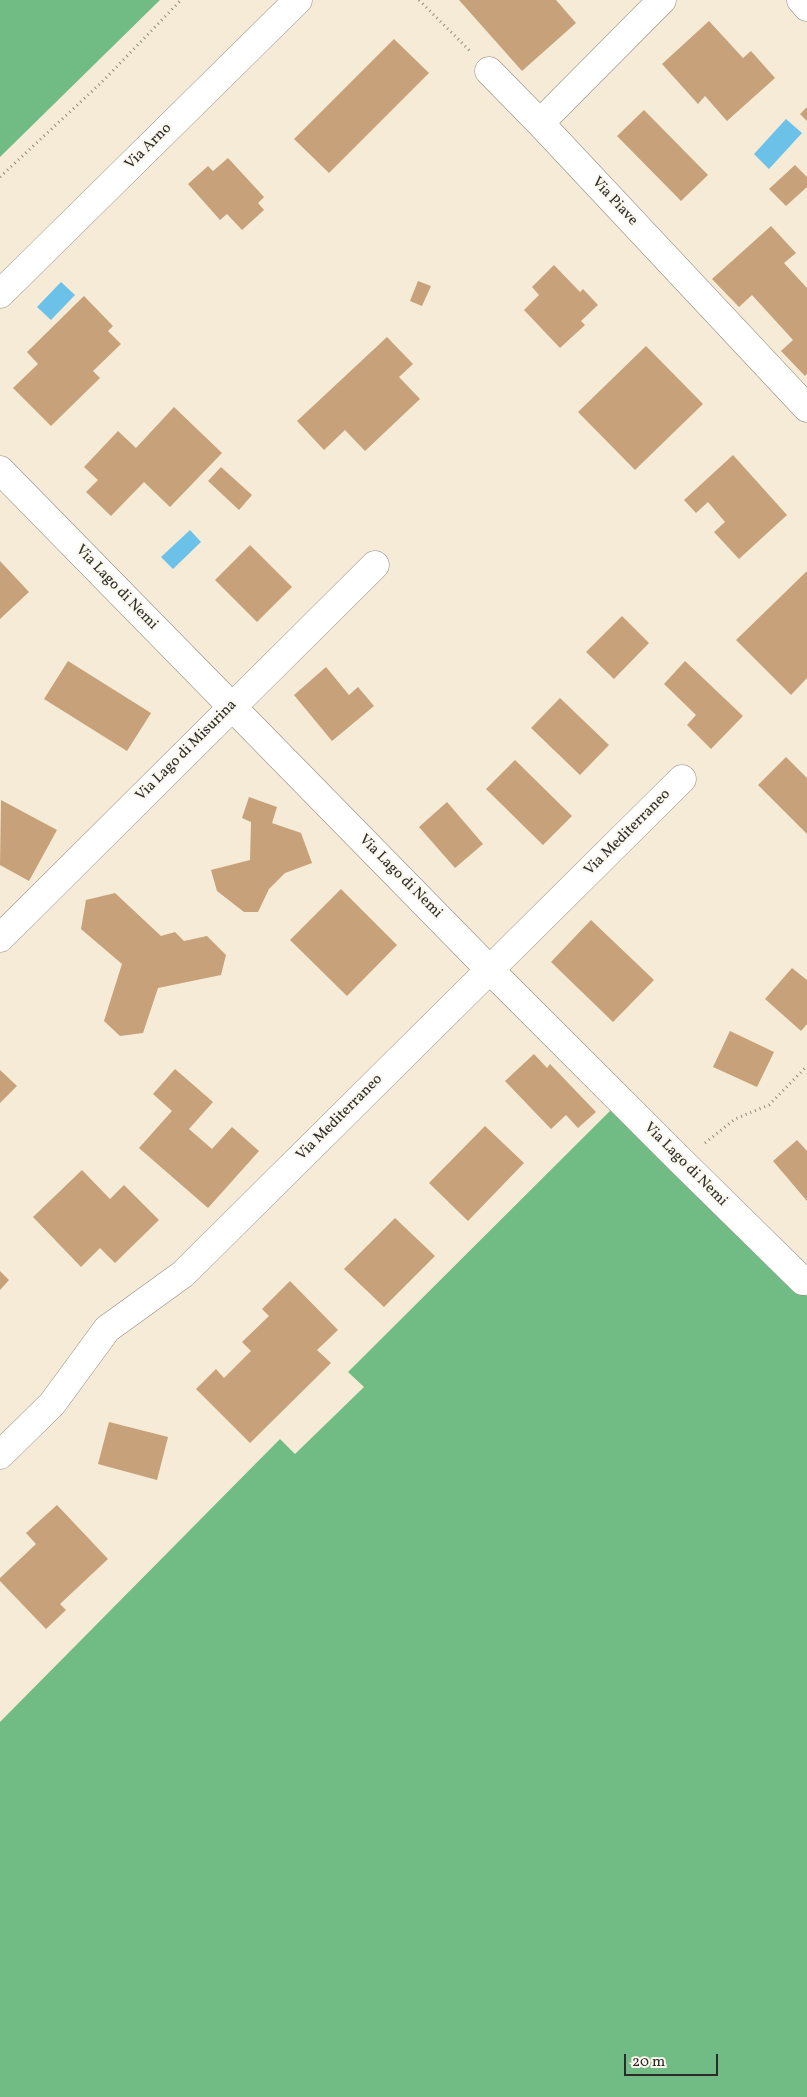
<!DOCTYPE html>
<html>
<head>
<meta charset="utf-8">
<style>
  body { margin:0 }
  #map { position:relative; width:807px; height:2097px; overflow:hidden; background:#f5ebd6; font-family:Vollkorn,serif }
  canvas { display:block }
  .scale { position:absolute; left:624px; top:2054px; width:94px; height:22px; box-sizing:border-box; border:2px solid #2b2b2b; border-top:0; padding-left:6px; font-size:15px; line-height:18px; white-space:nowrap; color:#2b2b2b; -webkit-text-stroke:4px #fbf7ec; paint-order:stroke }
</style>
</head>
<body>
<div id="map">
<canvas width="807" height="2097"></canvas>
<div class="scale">20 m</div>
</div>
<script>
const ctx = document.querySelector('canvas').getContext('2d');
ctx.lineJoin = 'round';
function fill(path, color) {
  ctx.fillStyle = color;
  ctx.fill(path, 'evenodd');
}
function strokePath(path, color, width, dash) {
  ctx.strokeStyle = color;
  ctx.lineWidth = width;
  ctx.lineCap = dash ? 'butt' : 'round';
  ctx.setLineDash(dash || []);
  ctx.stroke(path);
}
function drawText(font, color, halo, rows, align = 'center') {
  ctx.font = font + ' Vollkorn,serif';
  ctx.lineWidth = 4;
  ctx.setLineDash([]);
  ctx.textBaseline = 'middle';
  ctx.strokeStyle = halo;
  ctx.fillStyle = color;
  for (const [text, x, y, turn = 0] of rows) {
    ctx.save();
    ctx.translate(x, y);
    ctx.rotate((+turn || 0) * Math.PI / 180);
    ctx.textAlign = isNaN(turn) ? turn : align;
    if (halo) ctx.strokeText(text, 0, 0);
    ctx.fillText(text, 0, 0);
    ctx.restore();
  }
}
fill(new Path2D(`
  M0,0H160L0,157Z
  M612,1109L807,1296V2097H0V1722L280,1439L295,1454L364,1387L348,1372Z`), '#70bc84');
fill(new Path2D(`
  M786,119L802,133L769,169L754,154Z
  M61,282L75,295L51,320L37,307Z
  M190,530L201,542L173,569L161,557Z`), '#6cc1e9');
fill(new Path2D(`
  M459,0H556L576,23L522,71Z
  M709,21L743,58L751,51L775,78L727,121L705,96L698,104L662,64Z
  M394,39L429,73L329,173L294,139Z
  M807,107V121L800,114Z
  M644,110L708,175L681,201L617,136Z
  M228,158L264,197L258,203L264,210L242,230L227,214L220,220L188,184L208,166L213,171Z
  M795,165L807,177V187L786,206L769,189Z
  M771,226L796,253L784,263L807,288V374L805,376L781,351L793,340L752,295L739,307L712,279Z
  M554,265L580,292L583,289L598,305L581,321L585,325L560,348L524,310L539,295L532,287Z
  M418,281L431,286L422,306L410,301Z
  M84,296L113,326L108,331L121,344L93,371L100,378L51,426L13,388L38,364L27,352Z
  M387,337L413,364L399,377L420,399L365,451L345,430L324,450L297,421Z
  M646,346L703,404L635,470L578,412Z
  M174,407L222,453L170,507L144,482L111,516L86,492L98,480L84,467L118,431L136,448Z
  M733,455L787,515L739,559L714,532L725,522L708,502L696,513L684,500Z
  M221,467L252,495L239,510L208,481Z
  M250,545L292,587L257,622L215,580Z
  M0,561L29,592L0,619Z
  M807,571V678L791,695L736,640Z
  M622,616L649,643L614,679L586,652Z
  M68,661L151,713L127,751L44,699Z
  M685,661L743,716L711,749L687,725L696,715L664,684Z
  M326,667L349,695L358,687L374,706L332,741L294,695Z
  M560,698L609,745L580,775L531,728Z
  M786,757L807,778V834L758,785Z
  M515,760L572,816L543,845L486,789Z
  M249,797L277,807L272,823L301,833L312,863L285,873L269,889L258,912H244L217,891L211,870L250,860L251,822L242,818Z
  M1,800L57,830L29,881L0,865Z
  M447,802L483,844L455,868L419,827Z
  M341,889L397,945L347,996L290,940Z
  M115,893L161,936L175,932L184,941L207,936L226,955L221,975L158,988L143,1033L120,1036L104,1021L122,964L81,929L86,900Z
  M591,920L654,980L613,1022L551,962Z
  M792,968L807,980V1024L801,1031L765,999Z
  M730,1031L774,1052L757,1087L713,1067Z
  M534,1054L547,1068L550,1064L596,1112L578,1128L566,1115L551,1129L505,1081Z
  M175,1069L213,1102L189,1129L212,1149L232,1127L259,1151L208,1208L139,1148L172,1111L153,1094Z
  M0,1070L17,1086L0,1103Z
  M485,1126L524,1163L468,1221L429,1183Z
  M797,1140L807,1151V1201L773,1161Z
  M82,1170L110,1199L124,1185L159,1220L115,1263L100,1248L81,1267L33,1217Z
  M395,1218L435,1256L384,1307L344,1269Z
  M0,1271L9,1280L0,1290Z
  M290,1281L338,1330L317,1350L331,1363L250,1443L196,1389L216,1369L224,1378L251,1351L242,1342L269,1316L262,1309Z
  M109,1422L168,1437L157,1480L98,1464Z
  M57,1505L108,1559L60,1604L66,1610L46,1629L0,1581V1578L36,1544L26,1533Z`), '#c7a179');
const minor = new Path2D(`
  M662,0L540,123L807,408
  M801,0L807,7
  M489,71L540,123
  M0,470L490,970L682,1162L803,1281
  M0,938L375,565
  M0,1455L52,1404L107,1329L183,1274L682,779`);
const tertiary = new Path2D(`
  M0,294L298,0`);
strokePath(minor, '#908b80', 29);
strokePath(tertiary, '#908b80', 29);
strokePath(new Path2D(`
  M419,0L470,51
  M0,177L102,82L181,0
  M705,1143L735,1119L769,1105L807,1066`), '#908b80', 3, [1, 4]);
strokePath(minor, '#fff', 28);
strokePath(tertiary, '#fff', 28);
drawText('15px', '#2b2b2b', '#fbf7ec', [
  ["Via Arno",149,147,-45],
  ["Via Piave",614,202,47],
  ["Via Lago di Nemi",116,588,46],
  ["Via Lago di Misurina",187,751,-45],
  ["Via Mediterraneo",628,833,-45],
  ["Via Lago di Nemi",400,877,45],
  ["Via Mediterraneo",340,1118,-45],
  ["Via Lago di Nemi",685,1165,45]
]);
</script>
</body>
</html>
